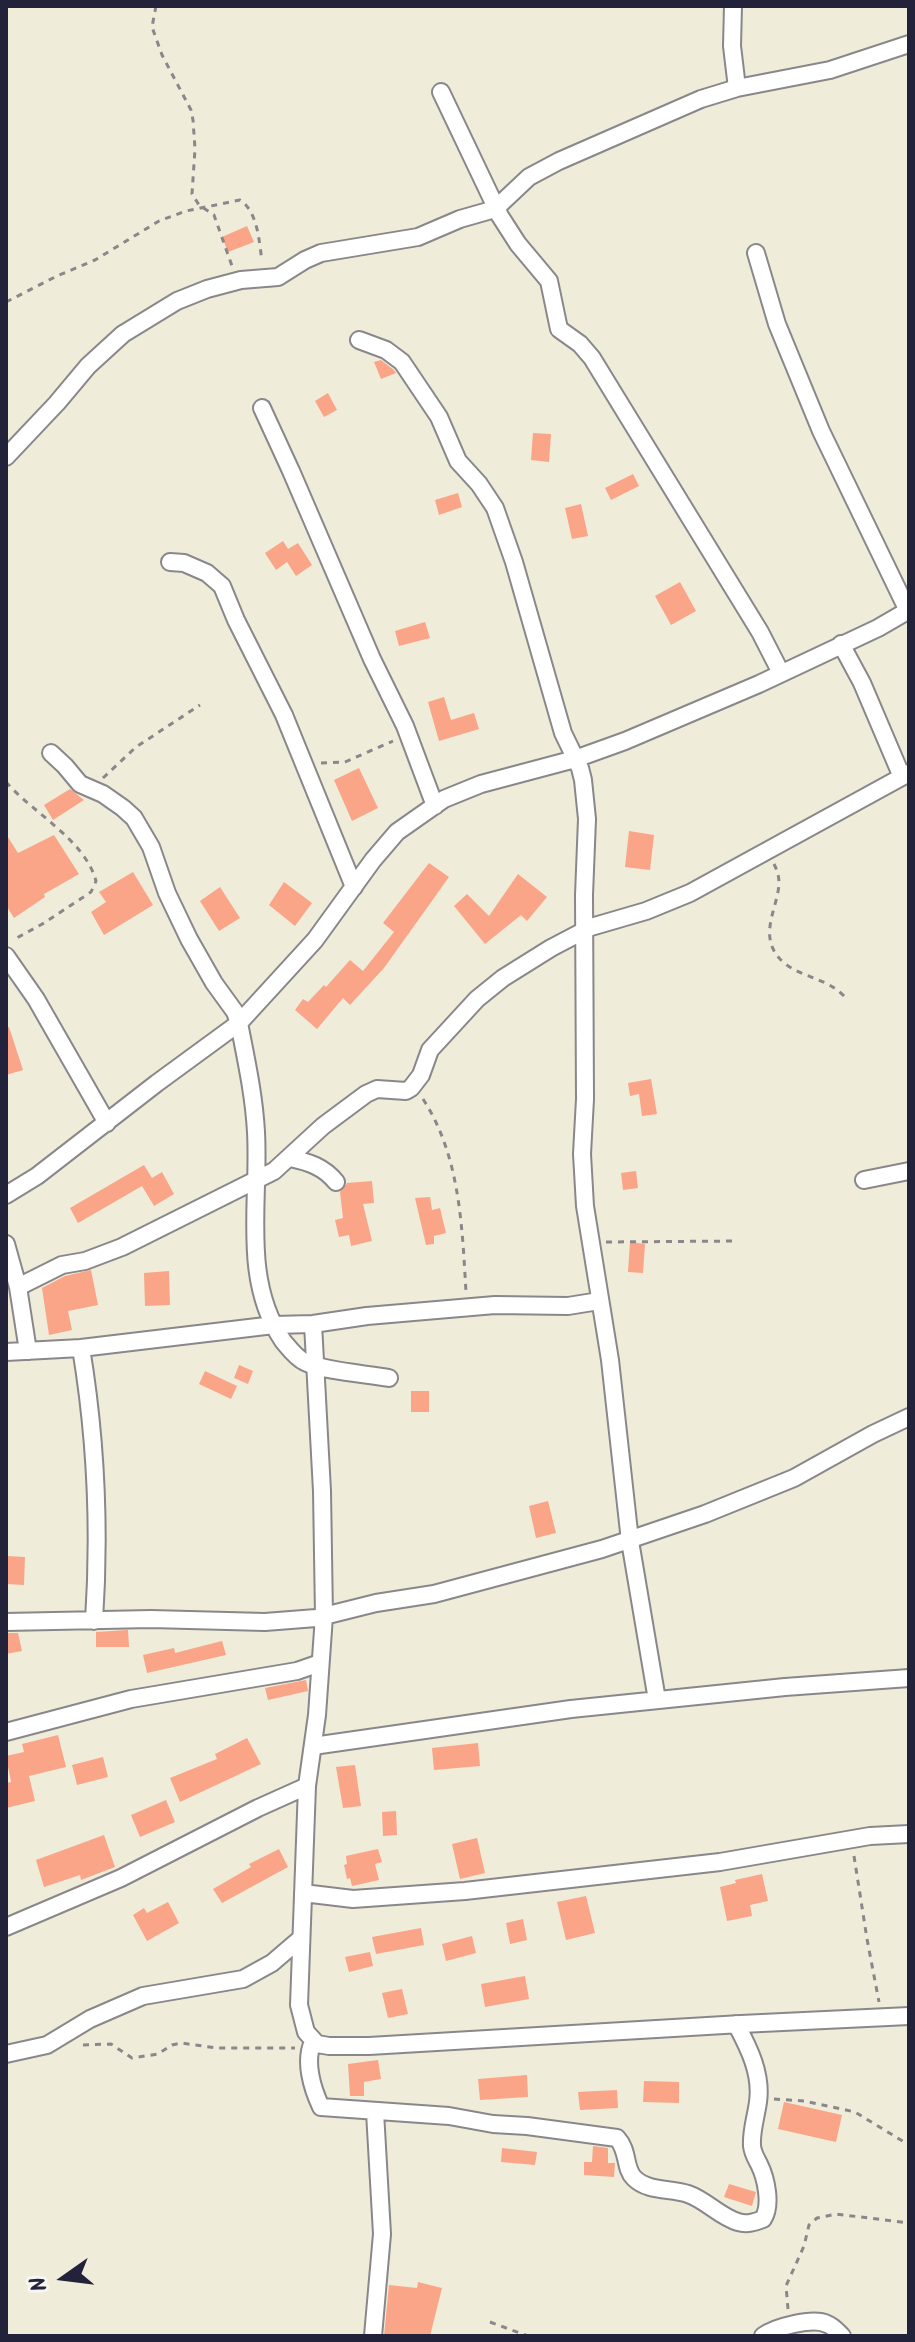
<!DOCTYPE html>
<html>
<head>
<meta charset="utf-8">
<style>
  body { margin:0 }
  #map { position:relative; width:915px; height:2342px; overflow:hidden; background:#f0ecda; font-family:Kalam,sans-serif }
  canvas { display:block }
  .frame { position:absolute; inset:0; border:8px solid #22223b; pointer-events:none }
  .north { position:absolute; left:24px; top:2238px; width:80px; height:80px; -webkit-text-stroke:6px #f6f6f2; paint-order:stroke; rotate:256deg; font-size:22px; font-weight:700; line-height:32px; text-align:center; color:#22223b }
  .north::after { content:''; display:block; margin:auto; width:28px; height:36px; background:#22223b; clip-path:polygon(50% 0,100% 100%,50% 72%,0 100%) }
</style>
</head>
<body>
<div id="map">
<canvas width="915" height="2342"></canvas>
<div class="frame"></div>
<div class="north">N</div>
</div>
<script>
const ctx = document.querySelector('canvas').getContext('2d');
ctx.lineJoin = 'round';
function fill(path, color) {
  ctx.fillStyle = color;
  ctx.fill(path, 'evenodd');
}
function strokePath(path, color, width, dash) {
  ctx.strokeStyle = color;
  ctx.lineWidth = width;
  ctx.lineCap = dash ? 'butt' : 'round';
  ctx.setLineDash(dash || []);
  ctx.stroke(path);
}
fill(new Path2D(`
  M247,226L254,242L228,252L222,237Z
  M381,360L394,370L396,373L381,379L374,362Z
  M328,393L337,410L324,417L315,401Z
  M533,433L551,434L549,462L531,460Z
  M633,474L639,486L611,500L605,488Z
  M458,493L462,507L439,515L435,500Z
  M581,504L588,536L572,539L565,508Z
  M283,541L288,549L298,543L312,565L296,576L287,562L276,570L265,553Z
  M680,582L696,611L671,625L655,596Z
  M425,622L430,638L399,646L395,631Z
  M444,697L451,720L474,713L479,729L439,741L428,702Z
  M359,768L378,808L352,821L334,780Z
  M70,789L84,800L53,820L44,805Z
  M629,831L654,835L650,870L625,867Z
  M6,834L18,853L54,835L79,874L44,894L45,897L14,918L6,905Z
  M429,863L449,877L384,968L350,1005L343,998L317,1029L295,1010L303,999L308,1002L324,985L326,987L350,960L363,971L394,932L383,923Z
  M133,872L153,905L104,935L91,912L106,902L99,892Z
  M518,874L547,897L527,921L521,915L485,944L454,906L467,894L489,916Z
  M284,882L312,903L295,926L269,905Z
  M220,887L240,918L219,931L200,901Z
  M9,1027L23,1070L6,1075V1028Z
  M651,1079L657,1114L642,1116L639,1094L630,1096L628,1083Z
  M144,1165L152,1178L162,1172L174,1194L154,1206L142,1186L78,1223L70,1208Z
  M636,1171L638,1188L623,1190L621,1173Z
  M372,1181L374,1203L363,1204L372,1241L351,1246L349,1235L339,1237L335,1220L343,1218L340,1192L347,1183Z
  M430,1197L432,1210L440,1208L446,1233L434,1236V1244L426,1245L415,1198Z
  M630,1242L645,1244L643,1273L628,1272Z
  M91,1270L98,1305L68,1311L72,1330L49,1335L42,1288L65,1276Z
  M169,1271L170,1305L145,1306L144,1273Z
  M239,1365L253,1371L248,1384L234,1378Z
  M205,1371L237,1386L231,1399L199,1384Z
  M411,1391H429V1412H411Z
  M548,1501L556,1533L536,1538L529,1506Z
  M6,1556L25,1557L24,1585L6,1584Z
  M128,1630L129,1647H96V1632Z
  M6,1633H18L22,1651L6,1654Z
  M222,1641L226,1655L147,1673L143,1655L174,1648L175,1653Z
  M306,1680L308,1691L268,1700L265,1688Z
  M58,1735L66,1767L29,1776L35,1801L6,1808V1783L11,1782L6,1756L24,1752L22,1744Z
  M247,1738L261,1764L180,1802L170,1778L217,1759L215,1754Z
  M478,1743L480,1766L434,1770L432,1748Z
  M103,1757L108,1777L77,1785L72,1765Z
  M355,1765L361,1806L343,1808L336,1767Z
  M166,1800L175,1822L140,1837L131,1815Z
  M396,1811L397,1835L383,1836L382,1812Z
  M104,1835L115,1867L81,1880L80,1875L44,1887L36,1860Z
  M477,1838L485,1873L460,1879L452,1844Z
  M279,1849L288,1867L222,1903L213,1889L251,1867L249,1864Z
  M378,1849L382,1862L375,1864L379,1880L352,1886L350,1878L347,1879L344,1865L347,1864L346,1856Z
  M762,1874L768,1901L750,1905L752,1916L727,1921L720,1887L736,1883L735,1880Z
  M586,1896L595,1933L566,1940L557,1902Z
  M168,1902L179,1923L147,1941L133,1915L144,1908L147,1913Z
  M523,1919L527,1940L510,1944L506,1923Z
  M421,1928L424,1945L376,1954L372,1937Z
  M472,1936L476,1953L446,1961L442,1944Z
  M370,1952L373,1966L349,1972L345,1957Z
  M525,1976L529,1999L485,2007L481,1984Z
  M402,1989L408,2014L388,2018L382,1993Z
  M378,2060L381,2079L364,2082V2096H350L348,2064Z
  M527,2075L528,2097L480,2100L478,2079Z
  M644,2081L679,2082V2103L643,2102Z
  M617,2090L618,2108L580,2110L578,2092Z
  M784,2102L842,2115L836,2142L778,2129Z
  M593,2146L608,2148V2163H615L614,2177L584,2175V2162H592Z
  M502,2148L537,2152L535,2165L501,2162Z
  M729,2184L756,2192L752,2206L724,2197Z
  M418,2282L442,2288L430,2336H384L389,2285L417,2288Z`), '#faa488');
const street = new Path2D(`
  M733,6L732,46L737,88
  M441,92L500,216L518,244L549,281L559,329L580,344L592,358L760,632L781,673
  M756,253L777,324L821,431L908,611
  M359,340L386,350L402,362L439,417L458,461L479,484L495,508L514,562L563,733L580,768L583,780L587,819L584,895L585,1099L582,1154L585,1206L610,1360L630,1541L657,1700
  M262,408L291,471L372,659L405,726L435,806
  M6,457L57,403L88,366L123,334L177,301L207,289L241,280L278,277L305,260L321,253L418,237L460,219L495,209L529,177L559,161L701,99L737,88L830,70L909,44
  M170,562L184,563L207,573L222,586L236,620L284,715L354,887
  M841,644L862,683L902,777
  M51,753L65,766L80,784L103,794L123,808L134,818L151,847L167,893L189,939L214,983L235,1012L239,1023C246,1059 254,1095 256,1132C260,1202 241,1279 283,1341C289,1348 296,1358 305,1362C323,1371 367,1374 389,1378
  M6,956L36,999L107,1123
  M290,1158C309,1162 324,1167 336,1182
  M864,1180L909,1171
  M6,1195L37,1176L157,1083L239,1023L315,940L373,860L397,832L444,799L481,784L575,759L625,741L759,684L878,628L909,610
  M6,1244L18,1287L28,1351
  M18,1287L62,1265L85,1261L122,1247L274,1171L323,1126L366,1094L377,1089L406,1091L411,1088L421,1075L430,1050L477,999L503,978L551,948L591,927L646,911L690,893L909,773
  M313,1324L322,1491L324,1616L317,1715L307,1786L299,2005L306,2032L317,2044L329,2046H369L741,2024L909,2016
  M81,1348C96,1438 100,1530 94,1621
  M6,1352L81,1348L274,1325L313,1324L367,1316L495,1305L568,1306L599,1301
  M6,1622L151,1619L265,1622L316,1618L376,1603L434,1594L602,1549L705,1514L794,1478L873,1434L909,1417
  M6,1732L131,1699L297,1671L320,1663
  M313,1746L571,1709L785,1687L909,1678
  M303,1893L353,1899L465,1891L720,1862L870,1836L909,1834
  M6,1927L121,1878L258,1808L307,1786
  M313,2042C304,2061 312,2088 321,2107L449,2116L493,2124L527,2126L617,2138C629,2151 624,2168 634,2178C648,2192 671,2188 688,2194C706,2200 720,2217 738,2222C747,2225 755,2222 763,2219C772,2205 766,2178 759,2164C756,2158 753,2154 752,2146C751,2131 756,2117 758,2102C762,2074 749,2048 736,2024
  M6,2054L47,2045L90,2019L143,1996L243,1979L272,1963L300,1939
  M373,2336L382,2234L375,2112
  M763,2336C775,2327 813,2317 827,2324C833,2326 838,2332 842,2336`);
strokePath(street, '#89878a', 20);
strokePath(new Path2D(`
  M156,6L152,27L162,55L191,110L193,120L195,149L192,194L199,205L214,215L232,266
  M6,302L57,276L95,260L159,221L186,211L240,200C258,212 259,241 262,261
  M321,763L345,762L393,741
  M103,778L136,747L200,705
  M6,782C33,813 85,840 96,881L91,892L44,923L13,940
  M774,864C777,870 779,876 779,883C778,909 756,937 783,962C802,978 825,977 844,996
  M423,1099C460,1156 462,1225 466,1292
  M606,1242L737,1241
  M854,1856L867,1939L879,2002
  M83,2045L111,2044L132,2058L158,2054L172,2045L181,2043L217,2048H295
  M774,2099L804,2101L855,2112L909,2145
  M788,2309L786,2286L804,2246L809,2225L817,2218L836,2214L909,2223
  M490,2322L528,2336`), '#89878a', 3, [6, 6]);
strokePath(street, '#fff', 16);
</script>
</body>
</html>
